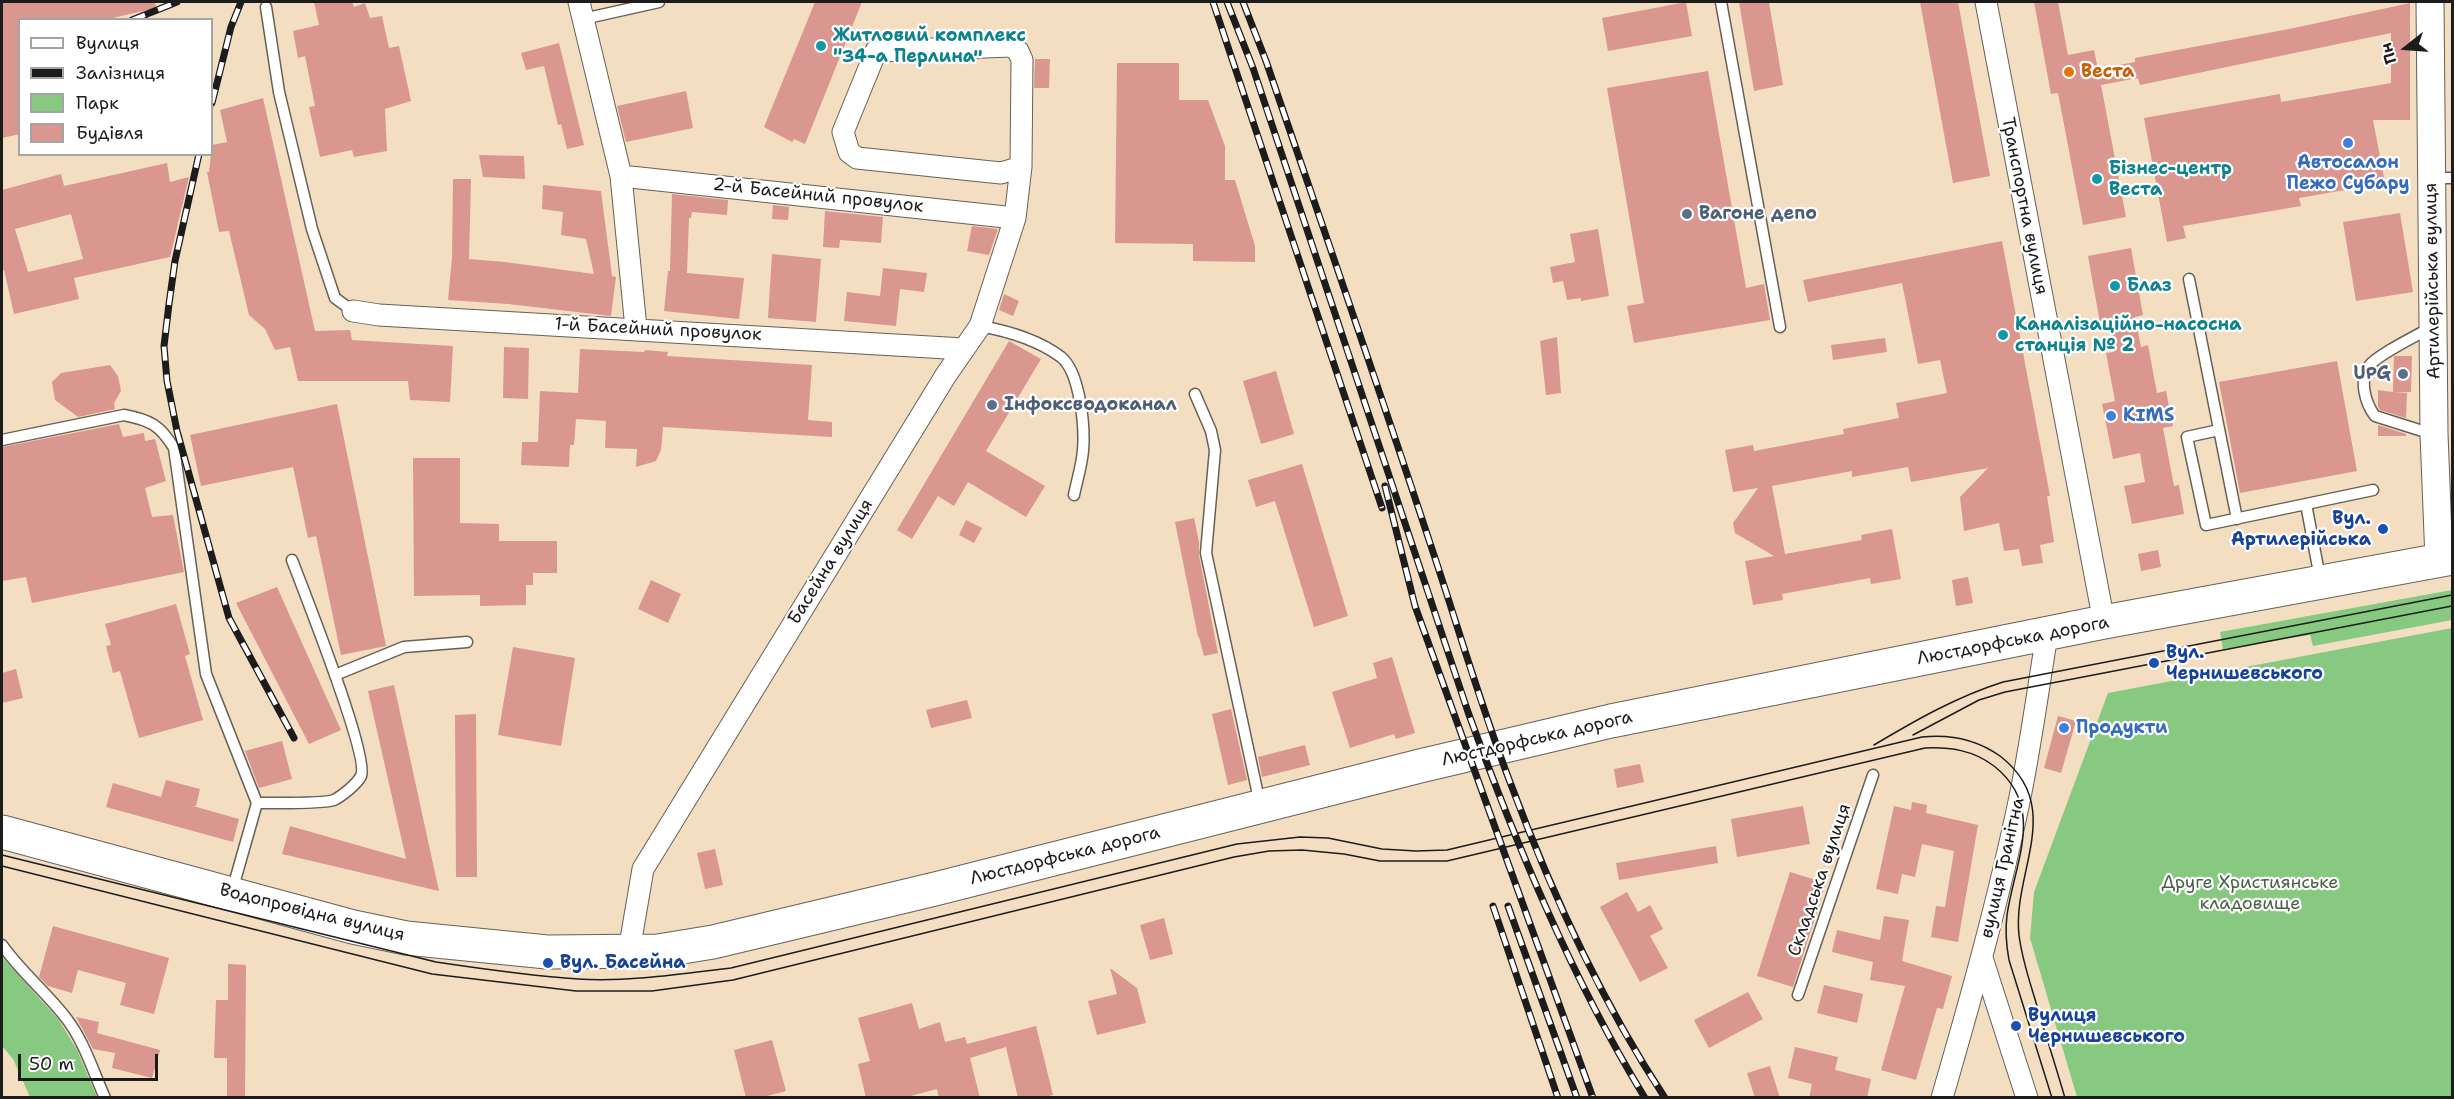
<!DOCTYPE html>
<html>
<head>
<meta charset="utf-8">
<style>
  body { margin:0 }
  #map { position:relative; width:2454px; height:1099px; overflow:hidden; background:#f3dec1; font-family:"Shantell Sans",sans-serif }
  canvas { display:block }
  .frame { position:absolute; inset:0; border:3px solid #1c1c1c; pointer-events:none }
  .legend { position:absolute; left:18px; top:18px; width:195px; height:138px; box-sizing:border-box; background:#fff; border:2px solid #a4a4a4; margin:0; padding:8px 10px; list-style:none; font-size:18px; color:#1c1c1c }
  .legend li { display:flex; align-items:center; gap:12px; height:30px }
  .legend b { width:30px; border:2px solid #a4a4a4 }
  .north { position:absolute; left:2376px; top:18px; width:60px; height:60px; -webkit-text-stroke:4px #fff; paint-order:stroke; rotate:253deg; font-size:16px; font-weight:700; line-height:24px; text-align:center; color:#1c1c1c }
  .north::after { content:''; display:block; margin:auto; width:21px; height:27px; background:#1c1c1c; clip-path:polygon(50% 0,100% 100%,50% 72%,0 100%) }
  .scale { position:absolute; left:18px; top:1054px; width:140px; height:27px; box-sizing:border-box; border:3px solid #1c1c1c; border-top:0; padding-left:8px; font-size:18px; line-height:21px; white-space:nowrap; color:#1c1c1c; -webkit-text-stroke:4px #fff; paint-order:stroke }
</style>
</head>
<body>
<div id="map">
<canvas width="2454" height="1099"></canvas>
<div class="frame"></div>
<ul class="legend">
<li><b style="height:8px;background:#fff"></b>Вулиця</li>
<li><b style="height:8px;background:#1c1c1c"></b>Залізниця</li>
<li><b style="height:16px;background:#87c981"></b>Парк</li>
<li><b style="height:16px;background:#da978f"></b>Будівля</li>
</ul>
<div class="north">Пн</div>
<div class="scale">50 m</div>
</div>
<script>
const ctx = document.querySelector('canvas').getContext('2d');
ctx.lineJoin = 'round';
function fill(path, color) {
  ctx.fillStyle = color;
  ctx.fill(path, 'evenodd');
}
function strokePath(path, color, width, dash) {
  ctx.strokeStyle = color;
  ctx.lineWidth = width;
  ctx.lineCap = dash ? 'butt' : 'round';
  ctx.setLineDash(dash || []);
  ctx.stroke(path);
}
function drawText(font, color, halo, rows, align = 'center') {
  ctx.font = font + ' "Shantell Sans",sans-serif';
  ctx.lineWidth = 4.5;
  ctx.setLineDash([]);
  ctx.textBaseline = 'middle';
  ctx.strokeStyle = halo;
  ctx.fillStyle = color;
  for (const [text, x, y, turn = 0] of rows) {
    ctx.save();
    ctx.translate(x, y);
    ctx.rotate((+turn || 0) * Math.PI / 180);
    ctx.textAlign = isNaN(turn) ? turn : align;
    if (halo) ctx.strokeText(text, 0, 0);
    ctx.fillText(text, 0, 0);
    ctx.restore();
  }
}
fill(new Path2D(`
  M2452,590V620L2313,646L2310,635L2223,649L2220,632Z
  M2452,628V1097H2077L2030,938L2034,892L2108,693Z
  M2,957L59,1020L77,1050L97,1097H30L13,1059L2,1046Z`), '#87c981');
fill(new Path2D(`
  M2,2H155L156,8L104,20H20V134L2,138Z
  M314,2H352L354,7L365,3L370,18L382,16L389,48L399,46L411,101L385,109L387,151L354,157L352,150L320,157L309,107L315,106L305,56L298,58L293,31L319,25Z
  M815,2H862L805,144L794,139L792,142L764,127Z
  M1686,2L1692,36L1608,51L1602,18Z
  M1739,2H1769L1783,85L1754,91Z
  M1920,2H1958L1990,176L1953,183Z
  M2034,2H2058L2068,55L2094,50L2098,69L2135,62V58L2294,28L2410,3V120H2373L2385,183L2299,198L2301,206L2183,226L2186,238L2167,242L2144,118L2280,94L2281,102L2391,83V33L2140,85L2138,78L2101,85L2126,217L2083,225L2058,93L2051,94Z
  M559,43L584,145L567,149L561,124L558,125L544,66L526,70L521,53Z
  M1035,59H1050L1049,88H1034Z
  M1117,63H1179V100H1208L1225,146V180H1235L1255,246V262L1193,261V244L1115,243Z
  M1708,71L1746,288L1764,284L1770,320L1634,343L1627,306L1644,303L1607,88Z
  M686,91L693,128L626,142L617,106Z
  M263,98L315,331L350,330L352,340L453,346L450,402L410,400L408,381H298L290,347L275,350L265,329L249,315L229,231L219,232L207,172H209L212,145L227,142L220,110Z
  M479,155L524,156L525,179L483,177Z
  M167,163L170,182L189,177L170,257L74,278L79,299L14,314L4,270H2V190L61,174L64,186ZM71,214L83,259L28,272L15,229Z
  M453,179H471L469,259L505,262L594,274L586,239L561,235L563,212L542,209L543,185L601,191L612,276L616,277L611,316L508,304L448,300L452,258Z
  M672,194L728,200L727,215L692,212L691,218H689L687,273L744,278L739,319L664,311L668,271H670Z
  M773,205L789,207L788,220L772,219Z
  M825,211L883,217L881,243L840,240L839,248L823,247Z
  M2400,213L2413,292L2356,301L2343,222Z
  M972,226L998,229L989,255L967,251Z
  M1598,229L1609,296L1581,301V298L1567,300L1563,281L1553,283L1550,267L1575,262L1570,234Z
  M2002,241L2050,496H2047L2054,542L2040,545L2043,563L2022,566L2019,549L2004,551L1999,523L1964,531L1960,497L1988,468L1911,482L1908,467L1852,477V471L1772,486L1785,554L1862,540L1861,535L1892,529L1901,579L1871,584L1870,578L1782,594L1783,600L1753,605L1745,561L1774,556L1735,533L1733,523L1758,488L1733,492L1725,450L1753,445L1754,451L1844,434L1843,429L1899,418L1896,403L1947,393L1940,360L1918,364L1902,283L1808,302L1803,280Z
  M2131,248L2143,315L2135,317L2141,347L2148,345L2157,393L2166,391L2173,426L2163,428L2174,486L2179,485L2184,514L2132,524L2124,486L2145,482L2140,453L2113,459L2102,404L2115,401L2106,353L2114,352L2109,322L2100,323L2088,256Z
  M772,254L821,259L816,322L768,318Z
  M883,268L927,273L924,292L900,289L896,326L844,321L847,292L880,296Z
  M1004,294L1019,301L1013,316L999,310Z
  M1557,337L1561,393L1546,395L1540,341Z
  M1885,338L1887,352L1833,360L1831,345Z
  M1009,341L1041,359L986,451L1045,486L1026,517L968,482L954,506L938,496L912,539L897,530Z
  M504,347L529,348L528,399L503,398Z
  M580,349L644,352L645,350L668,352L667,356L812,365L808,420L832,422V437L663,427L661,450L656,461L636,467L637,449L605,448L606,421L576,419L574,445H570L569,467L521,465L522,442H538L540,391L578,393Z
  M2394,356H2412L2411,392H2394L2407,393L2406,418L2380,410L2378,407V390L2393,392Z
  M2337,361L2357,471L2240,493L2219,382Z
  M110,365L118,376L121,391L114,403L115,409L78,417L55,400L52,382L61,373Z
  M1276,371L1294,434L1261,444L1243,381Z
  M337,404L386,646L341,655L316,536L308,538L293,467L201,486L190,435Z
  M119,424L123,437L144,433L145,441L155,439L166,481L145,488L152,517L173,515L184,572L32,603L26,577L2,581V447Z
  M2378,425L2406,434V436H2378Z
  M413,458H460V523L499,524V541H557V573H533V585H526V605L480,606V595L414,596Z
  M1302,464L1348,616L1314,627L1275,501L1256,507L1248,480Z
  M1194,518L1199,542V555L1218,653L1204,656L1199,637H1198L1175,522Z
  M966,520L982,528L974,543L959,535Z
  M2158,550L2161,567L2141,571L2138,554Z
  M1968,577L1973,603L1956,606L1952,580Z
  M651,580L681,594L668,623L638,609Z
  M277,587L341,730L309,744L236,603Z
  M176,604L190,654L185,656L203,720L139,738L120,671L113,673L106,646L111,645L105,624Z
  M513,647L575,658L561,746L498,735Z
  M1392,657L1415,733L1396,739L1394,734L1350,748L1332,692L1377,678L1373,663Z
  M16,669L23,698L2,703V673Z
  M394,685L439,891L282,854L290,826L406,859L368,691Z
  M967,700L972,718L931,728L926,710Z
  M1231,709L1247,780L1228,785L1212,714Z
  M476,714L477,877H456L455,715Z
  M2058,716L2076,721L2061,773L2044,768Z
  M282,741L292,779L259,788L245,751Z
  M1305,745L1310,765L1262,777L1258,757Z
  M1640,764L1644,782L1617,788L1614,769Z
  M166,780L200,789L196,806H193L239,819L233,842L106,807L113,783L161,797Z
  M1912,802L1927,805L1926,813L1978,825L1958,942L1931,937L1936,906L1945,907L1954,851L1922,844L1915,877L1902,874L1898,894L1876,889L1894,806L1911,810Z
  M1803,806L1810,844L1737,857L1731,819Z
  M1716,846L1718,863L1619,880L1616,863Z
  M715,849L723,885L705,889L697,853Z
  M1790,872L1826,883L1793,987L1757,976Z
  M1627,892L1638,912L1650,905L1663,929L1650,936L1668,968L1640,982L1600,907Z
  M1884,916L1909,920L1902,961L1952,976L1943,1009L1937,1008L1916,1080L1881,1070L1905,986L1870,980L1873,962L1832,952L1837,930L1880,940Z
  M1164,918L1173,954L1150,960L1140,925Z
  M53,926L169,958L154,1014L120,1005L126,983L78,970L72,993L48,986L39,977Z
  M228,964L246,965L245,1098H227V1058H214L216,1000H228Z
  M1110,968L1137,988L1146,1023L1097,1035L1088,1001L1117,994Z
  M1824,985L1863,994L1857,1023L1817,1013Z
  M1748,992L1763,1019L1709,1048L1694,1020Z
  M912,1003L919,1029L940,1022L945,1042L965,1037L967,1044L1036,1026L1053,1095L1042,1098H1018L1006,1047L970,1058L980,1098H939L937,1089L903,1098H866L858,1064L870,1061L858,1018Z
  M76,1017L99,1022L97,1033L160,1050L152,1078L112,1068L115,1053L93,1049Z
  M772,1040L786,1091L760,1098H746L734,1050Z
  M1795,1047L1838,1057L1835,1070L1871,1079L1867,1098H1809L1812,1084L1788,1078Z
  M1770,1066L1780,1098H1755L1747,1073Z`), '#da978f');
const service = new Path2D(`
  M1721,2L1780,327
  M266,7L279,92L312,229L335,298L353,311
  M583,19L659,2
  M2432,178H2452
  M2189,279L2237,519
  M980,326C1008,331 1037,339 1061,357C1080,372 1085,427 1083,450C1082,465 1077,480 1074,495
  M2430,328C2416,336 2377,355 2369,366C2359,380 2365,403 2375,416L2432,434
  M1195,394L1211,431L1215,450L1206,553L1260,804
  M2219,430L2187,437L2206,525L2373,490
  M2,440L124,415C150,420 160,425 174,448L206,674L257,803L232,891
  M2306,504L2320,578
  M335,675L404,647L467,642
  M257,803C272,803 323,804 334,800C342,796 357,784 361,776C370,758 303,589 292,560
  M2,945C21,972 46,992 66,1018C84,1041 93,1071 105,1098
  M1798,995L1873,775`);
const minor = new Path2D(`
  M579,2L621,176L636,328
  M1986,2L2104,622
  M621,176L1015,218
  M353,311L379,315L964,349
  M629,951L643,869L946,375L980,326L1015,218L1021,167L1022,60L1018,51L1011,46L876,51L843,132L849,152L857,158L1001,173L1021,167
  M1982,958L2027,1098
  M1942,1098C1971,998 1999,898 2020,797C2031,743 2038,689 2047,635`);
const tertiary = new Path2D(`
  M2430,2L2434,434L2439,560`);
const primary = new Path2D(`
  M2,832L353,927L406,938L547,952L658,951L713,942L935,889L1420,766L1611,721L2104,622L2452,558`);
strokePath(service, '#676056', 13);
strokePath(minor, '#676056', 23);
strokePath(tertiary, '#676056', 29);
strokePath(primary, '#676056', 35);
strokePath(service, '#fff', 10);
strokePath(minor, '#fff', 21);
strokePath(tertiary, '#fff', 27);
strokePath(primary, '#fff', 33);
strokePath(new Path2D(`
  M1913,735L1979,700L2005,692L2452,606
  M1874,745C1916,720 1956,697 2003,682L2452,595
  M2,855L436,962C483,969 531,976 578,979C629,982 681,974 731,968L1237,844L1300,837L1328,838L1382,849L1416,851L1447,850L1922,737C1950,734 1976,739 2000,756C2066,807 2012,872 2019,935C2022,960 2030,982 2037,1006C2046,1036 2056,1067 2065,1098
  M2,866L432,974L576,991H652L733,980L1234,857L1269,851L1302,850L1344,854L1380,861H1447L1925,748C1950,747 1973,750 1994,766C2046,807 2015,861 2007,915C2005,931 2006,944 2009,960L2052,1098`), '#1c1c1c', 1.5);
const rail = new Path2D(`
  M1213,2L1382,508
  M1227,2L1253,68L1468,712C1516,844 1571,977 1645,1098
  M1243,2L1266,61C1321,222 1377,382 1430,543C1457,623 1480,704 1510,782C1551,892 1600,999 1665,1098
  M132,20L177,2
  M212,103L231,27L241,2
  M199,154L175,261L169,304L164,346L167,381L177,431L229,618L294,738
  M1385,486L1415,606L1593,1098
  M1493,906L1558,1098
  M1508,906L1577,1098`);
strokePath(rail, '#1c1c1c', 7);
strokePath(rail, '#fff', 4.5, [14]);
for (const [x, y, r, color] of [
  [821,46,6,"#0f9aa8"],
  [2069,72,6,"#e8710a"],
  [2348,143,6,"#3f7fe0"],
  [2097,179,6,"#0f9aa8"],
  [1687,214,6,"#5c6f8a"],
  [2115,286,6,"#0f9aa8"],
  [2003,335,6,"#0f9aa8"],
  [2403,374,6,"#5c6f8a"],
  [992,405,6,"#5c6f8a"],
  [2111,416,6,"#3f7fe0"],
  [2383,529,6,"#1a4fb4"],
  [2154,663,6,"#1a4fb4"],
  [2064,728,6,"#3f7fe0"],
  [548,963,6,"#1a4fb4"],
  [2016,1026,6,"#1a4fb4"]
]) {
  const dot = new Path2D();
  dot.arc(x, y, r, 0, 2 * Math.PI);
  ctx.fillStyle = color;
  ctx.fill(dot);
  strokePath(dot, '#fff', 2);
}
drawText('bold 18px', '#0d838f', '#fff', [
  ["Житловий комплекс",833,36],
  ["\"34-а Перлина\"",833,57],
  ["Бізнес-центр",2109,169],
  ["Веста",2109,190],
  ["Блаз",2127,286],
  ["Каналізаційно-насосна",2015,325],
  ["станція № 2",2015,346]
], 'left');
drawText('bold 18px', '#c56008', '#fff', [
  ["Веста",2081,72]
], 'left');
drawText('bold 18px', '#366cbe', '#fff', [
  ["Автосалон",2348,163,"center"],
  ["Пежо Субару",2348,184,"center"],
  ["KIMS",2123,416],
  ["Продукти",2076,728]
], 'left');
drawText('18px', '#1c1c1c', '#fff', [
  ["2-й Басейний провулок",818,196,6],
  ["Транспортна вулиця",2024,206,79],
  ["Артилерійська вулиця",2433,281,-91],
  ["1-й Басейний провулок",658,330,3],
  ["Басейна вулиця",831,562,-58],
  ["Люстдорфська дорога",2013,641,-11],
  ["Люстдорфська дорога",1537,739,-13],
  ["Люстдорфська дорога",1065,856,-14],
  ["вулиця Гранітна",2003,868,-77],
  ["Складська вулиця",1820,880,-71],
  ["Водопровідна вулиця",312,913,14]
]);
drawText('bold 18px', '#4e5e75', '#fff', [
  ["Вагоне депо",1699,214],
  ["UPG",2391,374,"right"],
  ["Інфоксводоканал",1004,405]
], 'left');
drawText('bold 18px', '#164399', '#fff', [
  ["Вул.",2371,519,"right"],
  ["Артилерійська",2371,540,"right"],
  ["Вул.",2166,653],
  ["Чернишевського",2166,674],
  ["Вул. Басейна",560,963],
  ["Вулиця",2028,1016],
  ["Чернишевського",2028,1037]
], 'left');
drawText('18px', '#476144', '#fff', [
  ["Друге Християнське",2250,883],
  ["кладовище",2250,904]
]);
</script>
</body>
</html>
